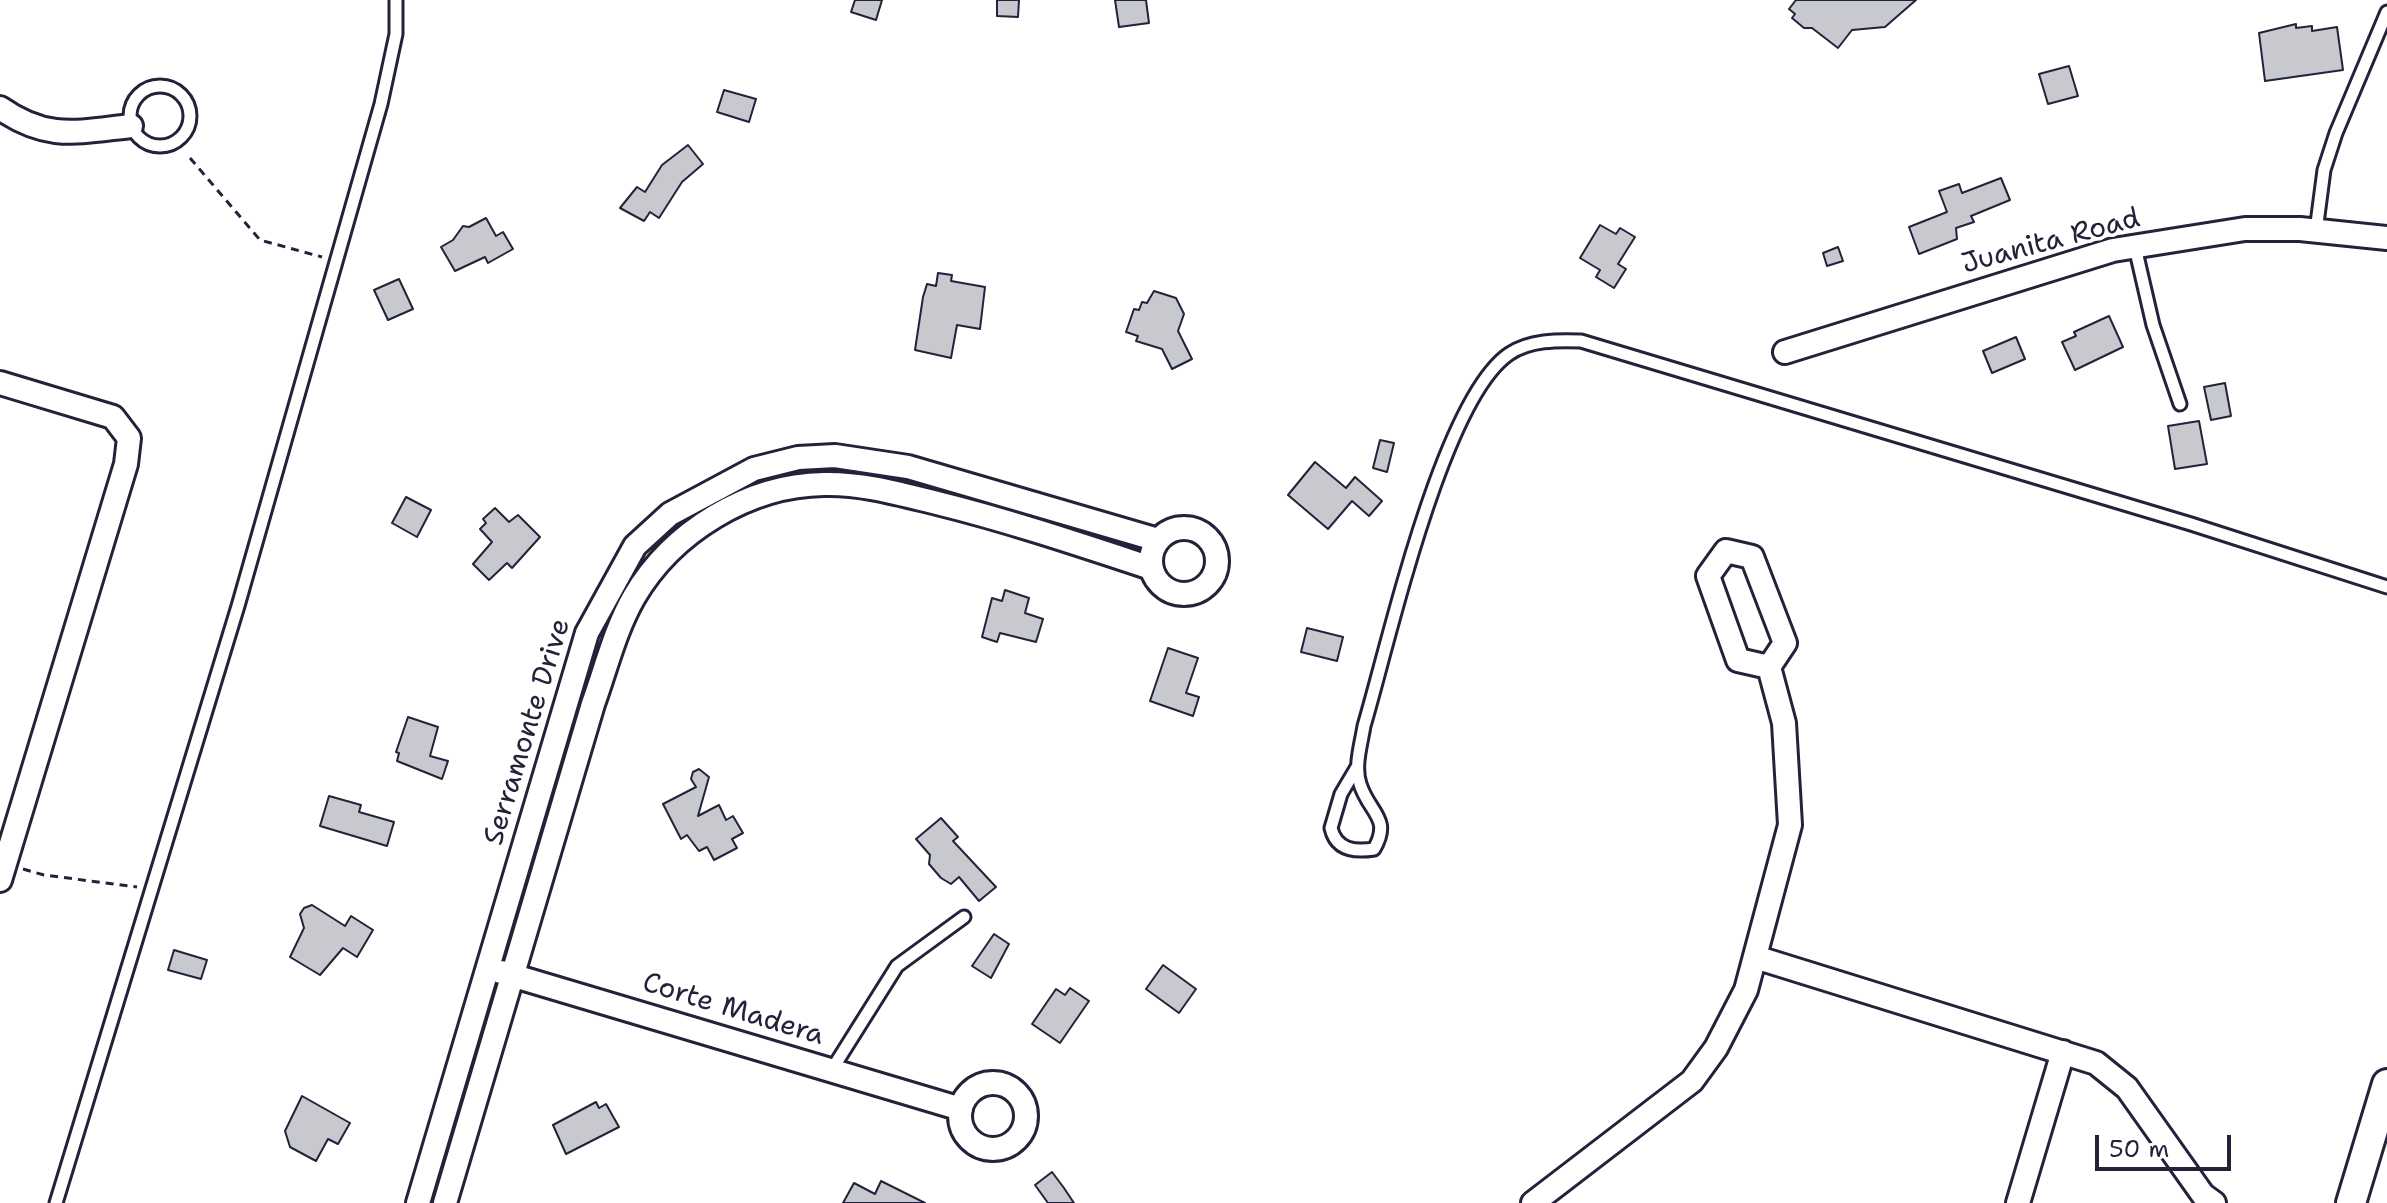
<!DOCTYPE html>
<html>
<head>
<meta charset="utf-8">
<style>
  body { margin:0 }
  #map { position:relative; width:2387px; height:1203px; overflow:hidden; background:#fff; font-family:"Shantell Sans",sans-serif }
  canvas { display:block }
  .scale { position:absolute; left:2095px; top:1135px; width:136px; height:36px; box-sizing:border-box; border:4px solid #22223b; border-top:0; padding-left:10px; font-size:24px; line-height:28px; white-space:nowrap; color:#22223b; -webkit-text-stroke:6px #fff; paint-order:stroke }
</style>
</head>
<body>
<div id="map">
<canvas width="2387" height="1203"></canvas>
<div class="scale">50 m</div>
</div>
<script>
const ctx = document.querySelector('canvas').getContext('2d');
ctx.lineJoin = 'round';
function fill(path, color) {
  ctx.fillStyle = color;
  ctx.fill(path, 'evenodd');
}
function strokePath(path, color, width, dash) {
  ctx.strokeStyle = color;
  ctx.lineWidth = width;
  ctx.lineCap = dash ? 'butt' : 'round';
  ctx.setLineDash(dash || []);
  ctx.stroke(path);
}
function drawText(font, color, halo, rows, align = 'center') {
  ctx.font = font + ' "Shantell Sans",sans-serif';
  ctx.lineWidth = 7;
  ctx.setLineDash([]);
  ctx.textBaseline = 'middle';
  ctx.strokeStyle = halo;
  ctx.fillStyle = color;
  for (const [text, x, y, turn = 0] of rows) {
    ctx.save();
    ctx.translate(x, y);
    ctx.rotate((+turn || 0) * Math.PI / 180);
    ctx.textAlign = isNaN(turn) ? turn : align;
    if (halo) ctx.strokeText(text, 0, 0);
    ctx.fillText(text, 0, 0);
    ctx.restore();
  }
}
const building = new Path2D(`
  M855,0H882L876,20L851,12Z
  M997,0H1019L1018,17L997,16Z
  M1115,0H1146L1149,23L1119,27Z
  M1796,0H1916L1885,27L1852,30L1838,48L1812,28H1804L1792,18L1795,14L1789,9Z
  M2296,24V28L2312,26V31L2337,27L2343,70L2265,81L2259,33Z
  M2069,66L2078,96L2048,104L2039,74Z
  M724,90L756,99L749,122L717,112Z
  M688,145L703,164L682,182L659,218L650,212L644,221L620,208L637,187L645,192L662,165Z
  M2001,178L2010,200L1971,216L1974,222L1956,228L1957,239L1919,254L1909,227L1947,212L1939,191L1959,184L1962,193Z
  M486,218L496,236L503,232L513,249L488,263L485,257L455,271L441,247L453,240L463,226L469,227Z
  M1600,225L1616,234L1620,228L1635,237L1618,264L1626,269L1614,288L1596,277L1600,270L1580,258Z
  M1838,247L1843,261L1827,266L1823,253Z
  M938,273L952,275L951,281L985,287L980,329L957,325L951,358L915,350L923,297L927,284L936,286Z
  M399,279L413,309L388,320L374,290Z
  M1154,291L1176,298L1184,314L1178,331L1192,359L1172,369L1162,349L1136,341L1138,336L1126,332L1134,309L1139,310L1142,302L1147,303Z
  M2109,316L2123,347L2075,370L2062,342L2076,336L2074,332Z
  M2016,337L2025,359L1992,373L1983,351Z
  M2225,383L2231,416L2211,420L2204,387Z
  M2199,421L2207,464L2175,469L2168,426Z
  M1380,440L1394,443L1387,472L1373,468Z
  M1315,462L1346,488L1355,477L1382,501L1369,516L1352,501L1328,529L1288,495Z
  M406,497L431,510L417,537L392,523Z
  M495,508L509,522L518,515L540,537L512,568L507,563L489,580L473,564L492,542L480,529L486,523L483,519Z
  M1005,590L1029,598L1025,613L1043,619L1036,642L1000,633L997,642L982,637L992,598L1002,601Z
  M1307,628L1343,637L1337,661L1301,652Z
  M1168,648L1198,658L1186,693L1199,697L1193,716L1150,701Z
  M408,717L438,727L430,756L448,761L442,779L397,761L399,753L396,752Z
  M699,769L709,777L698,816L719,805L726,820L733,816L743,833L732,839L737,848L714,860L707,847L699,851L687,835L681,839L663,804L696,787L691,779L693,772Z
  M329,796L361,805L359,812L394,822L387,846L320,826Z
  M941,818L958,837L953,841L996,887L979,901L959,877L951,884L941,878L929,864L930,855L916,839Z
  M312,905L345,926L351,916L373,930L357,957L343,948L320,975L290,957L304,928L300,914L304,908Z
  M994,934L1009,944L991,978L972,966Z
  M174,950L207,960L201,979L168,970Z
  M1163,965L1196,989L1179,1013L1146,989Z
  M1070,988L1089,1001L1060,1043L1032,1024L1056,989L1065,995Z
  M302,1096L350,1123L338,1144L328,1139L316,1161L290,1147L285,1131Z
  M596,1102L599,1108L606,1104L619,1127L566,1154L553,1125Z
  M1052,1172L1064,1188L1074,1203H1048L1035,1185Z
  M881,1181L925,1203H843L854,1183L875,1194Z`);
fill(building, '#c8c8cf');
strokePath(building, '#22223b', 2);
const service = new Path2D(`
  M130 116a30 30 0 1 1 60 0a30 30 0 1 1-60 0Z
  M2316,231L2324,170L2336,133L2387,12
  M2135,247L2153,325L2180,404
  M1357,767L1341,794L1331,828C1336,850 1355,852 1374,849C1392,818 1369,813 1360,784C1354,766 1361,745 1364,726C1389,642 1442,400 1509,354C1529,340 1558,340 1581,341L2191,524L2387,587
  M831,1071L897,966L964,917
  M56,1203L238,606L381,104L396,34V0`);
const minor = new Path2D(`
  M0,108C47,141 77,132 131,126
  M1785,352L2113,250L2245,229H2300L2387,238
  M0,383L113,417L129,438L126,464L0,880
  M1151 561a33 33 0 1 1 66 0a33 33 0 1 1-66 0Z
  M1755,957L2096,1063L2127,1088L2203,1195L2214,1203
  M501,972L961,1109
  M960 1116a33 33 0 1 1 66 0a33 33 0 1 1-66 0Z
  M418,1203L587,633L635,546L670,514L754,469L798,458L835,456L908,467L1158,540
  M445,1203L593,704C606,668 615,630 634,597C672,532 748,485 824,484C862,483 900,494 937,503C1010,521 1081,545 1151,568
  M1533,1203L1692,1081L1716,1048L1746,990L1790,825L1784,723L1769,667L1785,643L1752,557L1726,551L1708,576L1738,660L1769,667
  M2018,1203L2063,1052`);
const tertiary = new Path2D(`
  M2351,1203L2387,1084`);
strokePath(service, '#22223b', 17);
strokePath(minor, '#22223b', 28);
strokePath(tertiary, '#22223b', 34);
strokePath(new Path2D(`
  M190,158L260,240L322,257
  M23,869L44,875L137,887`), '#22223b', 3, [8, 6]);
strokePath(service, '#fff', 11);
strokePath(minor, '#fff', 22);
strokePath(tertiary, '#fff', 28);
drawText('28px', '#22223b', '#fff', [
  ["Juanita Road",2051,242,-15],
  ["Serramonte Drive",528,732,-73],
  ["Corte Madera",733,1010,17]
]);
</script>
</body>
</html>
